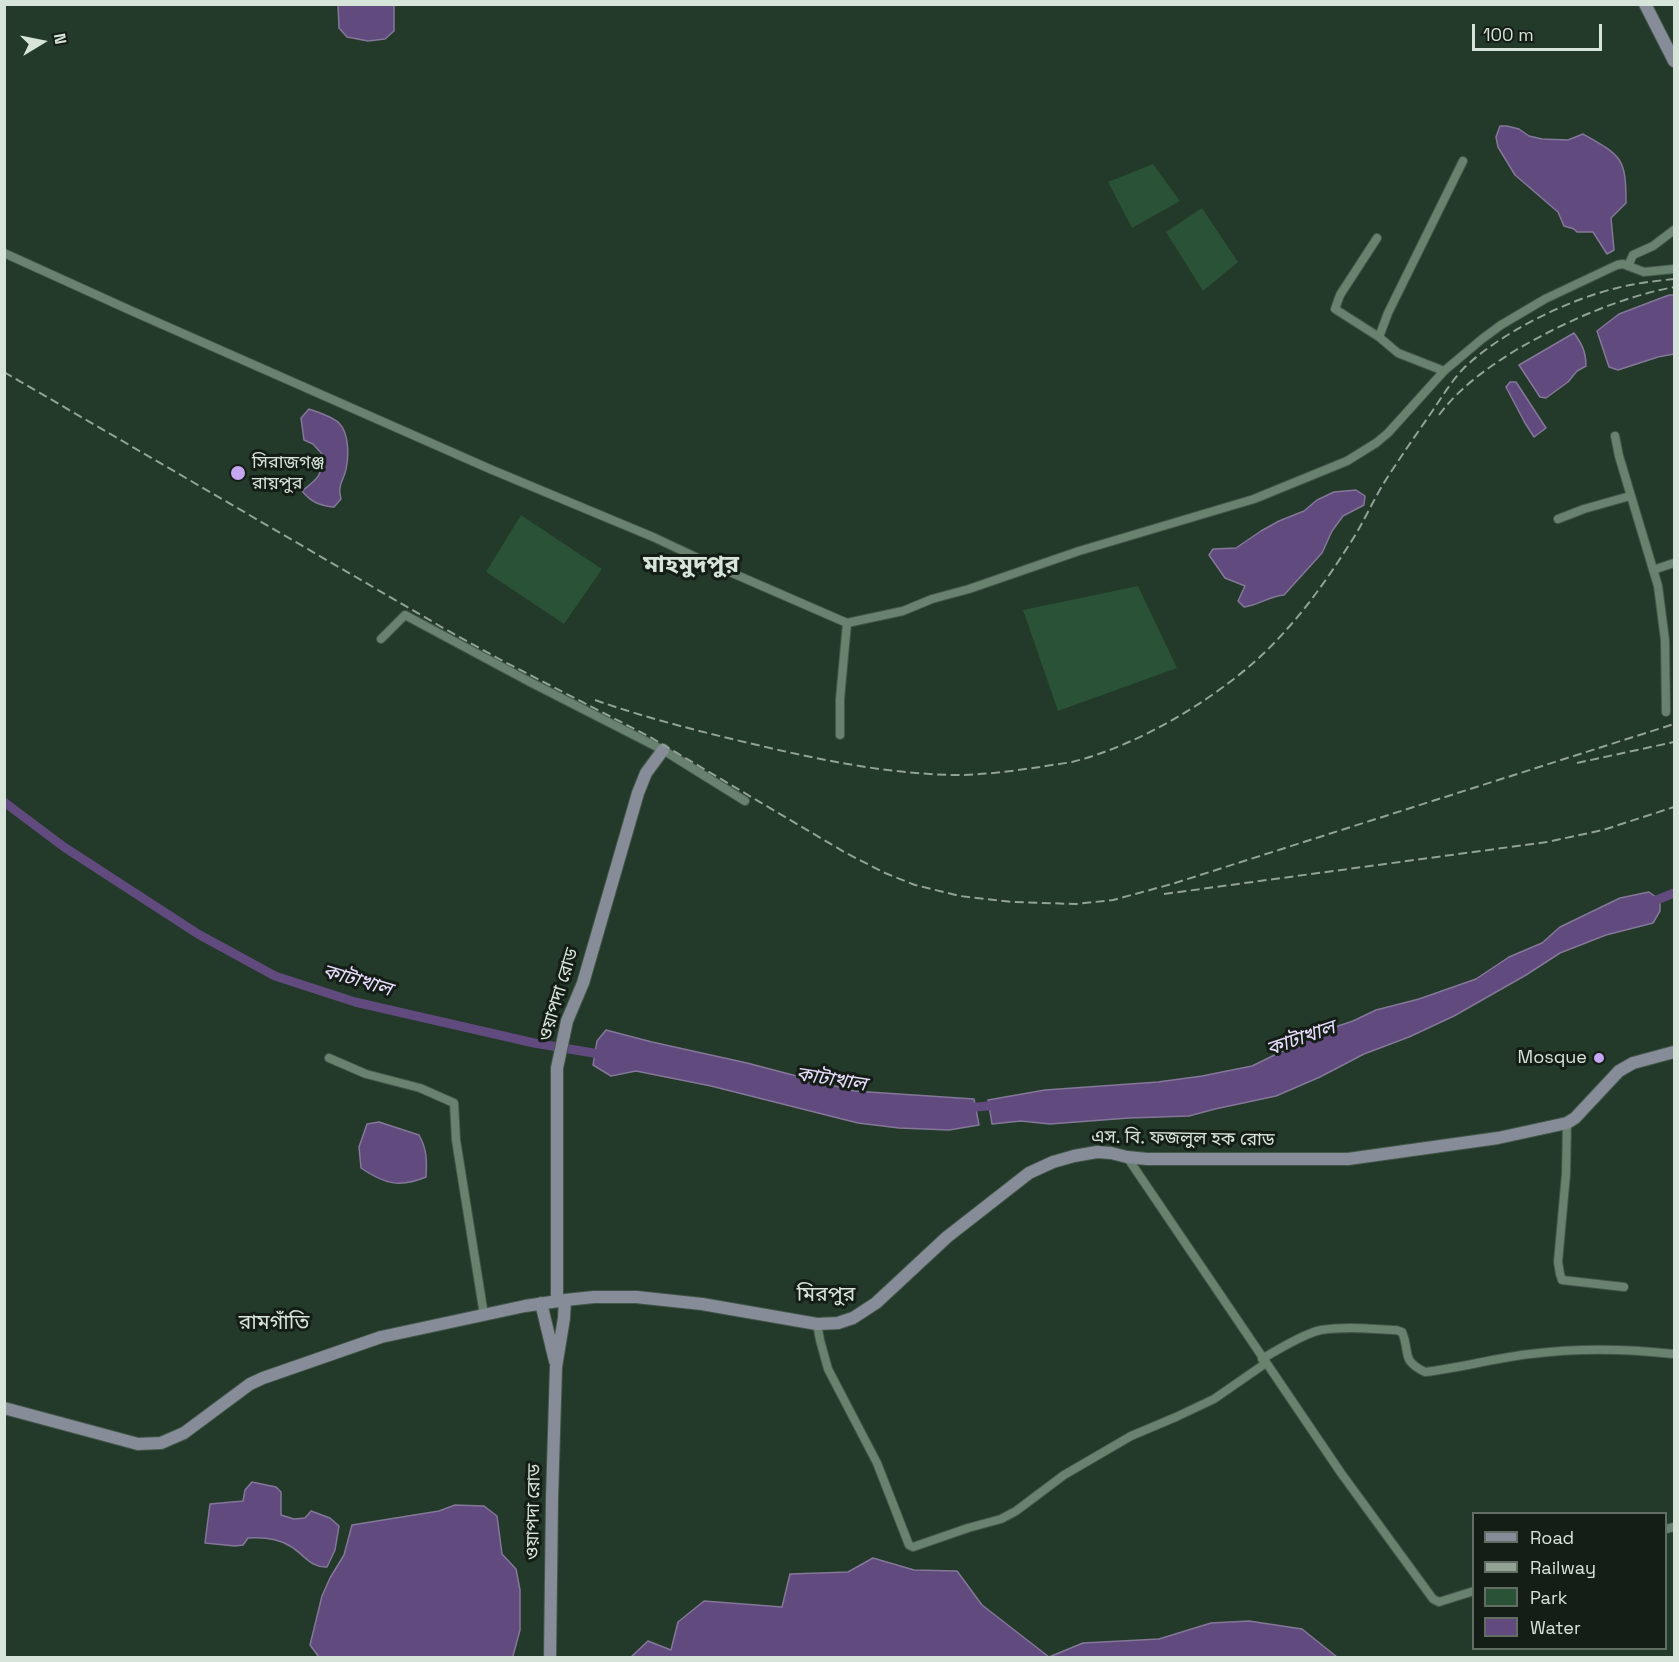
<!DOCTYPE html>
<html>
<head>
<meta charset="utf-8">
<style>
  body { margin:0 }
  #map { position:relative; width:1679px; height:1662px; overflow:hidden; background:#233929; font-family:"Space Grotesk",sans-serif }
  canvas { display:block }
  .frame { position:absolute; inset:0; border:6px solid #d7e4d9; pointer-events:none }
  .legend { position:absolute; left:1472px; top:1512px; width:195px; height:138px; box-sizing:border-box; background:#141d16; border:2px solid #626d64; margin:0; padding:8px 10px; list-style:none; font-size:18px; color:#d7e4d9 }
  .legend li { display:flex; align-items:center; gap:12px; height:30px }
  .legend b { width:30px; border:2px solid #626d64 }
  .north { position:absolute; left:12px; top:12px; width:60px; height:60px; -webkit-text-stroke:4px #141d16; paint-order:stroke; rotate:80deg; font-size:16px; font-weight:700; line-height:24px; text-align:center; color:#d7e4d9 }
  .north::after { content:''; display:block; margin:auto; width:21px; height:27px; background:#d7e4d9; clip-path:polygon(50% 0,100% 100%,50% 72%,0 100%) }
  .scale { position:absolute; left:1472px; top:24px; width:130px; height:27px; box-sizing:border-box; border:3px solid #d7e4d9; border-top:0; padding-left:8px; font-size:18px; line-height:21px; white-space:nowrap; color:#d7e4d9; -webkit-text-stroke:4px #141d16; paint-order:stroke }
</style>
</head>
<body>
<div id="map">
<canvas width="1679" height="1662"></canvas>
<div class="frame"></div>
<ul class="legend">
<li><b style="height:8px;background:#868c98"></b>Road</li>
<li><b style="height:8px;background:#92a295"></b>Railway</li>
<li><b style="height:16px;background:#295236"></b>Park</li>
<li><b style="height:16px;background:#614a7e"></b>Water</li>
</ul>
<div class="north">N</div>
<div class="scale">100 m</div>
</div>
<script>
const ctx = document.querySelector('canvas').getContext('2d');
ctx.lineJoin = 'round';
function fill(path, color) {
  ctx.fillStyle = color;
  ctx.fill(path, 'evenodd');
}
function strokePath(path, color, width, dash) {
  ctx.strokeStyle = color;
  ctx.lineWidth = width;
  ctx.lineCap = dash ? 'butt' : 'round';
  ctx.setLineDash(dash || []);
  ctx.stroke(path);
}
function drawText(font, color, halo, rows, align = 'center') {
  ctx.font = font + ' "Space Grotesk","Noto Sans Bengali",sans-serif';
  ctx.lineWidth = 6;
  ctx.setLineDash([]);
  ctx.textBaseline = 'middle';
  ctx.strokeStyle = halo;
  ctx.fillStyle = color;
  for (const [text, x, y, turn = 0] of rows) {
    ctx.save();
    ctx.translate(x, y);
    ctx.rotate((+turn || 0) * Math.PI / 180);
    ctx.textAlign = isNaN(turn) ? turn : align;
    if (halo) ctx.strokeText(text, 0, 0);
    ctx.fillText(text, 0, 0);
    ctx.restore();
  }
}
fill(new Path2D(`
  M1153,164L1180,201L1132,228L1108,182Z
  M1202,208L1238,262L1203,291L1166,232Z
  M521,515L602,569L564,624L486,572Z
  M1138,586L1177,668L1058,711L1023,610Z`), '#295236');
const water = new Path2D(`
  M338,5H394V31L385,39L368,41L347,37L339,28Z
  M1500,126H1507L1519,129L1529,136L1542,139L1568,140L1583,134C1622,156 1626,158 1626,203L1611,218L1614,250L1607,254L1593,232H1577L1574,229L1564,226L1558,212L1515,175L1498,147L1496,137Z
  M1669,295H1674V354L1658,357L1618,370L1609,367L1597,331L1619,314Z
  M1574,333C1582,344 1586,352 1586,366L1577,371L1568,382L1546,398L1540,397L1519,365Z
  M1510,382H1516L1546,428L1534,437L1525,423L1506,387Z
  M309,409C317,412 333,417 339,423C350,434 349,459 345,473C341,485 338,485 341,499L334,507C320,506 311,502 302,491C319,478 322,476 322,454L313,444L304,440L301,418Z
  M1356,490L1365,496L1364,505L1343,516L1332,531L1322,553L1284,595C1270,596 1259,605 1244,607L1238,601L1245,586L1225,578L1209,555L1213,549L1236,548L1261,531L1279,521L1304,511L1317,500L1334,492Z
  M1649,892L1660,900V911L1653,923L1606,935L1560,953L1526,975L1454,1016L1409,1037L1364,1054L1320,1077L1276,1096L1215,1109L1189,1116L1129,1118L1050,1124L1021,1121L992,1124L988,1100L1045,1090L1158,1082L1202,1076L1252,1066L1326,1030L1353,1021L1376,1010L1419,999L1476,979L1509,957L1542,943L1560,927L1620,898Z
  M606,1030L652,1042L747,1063L854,1091L974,1099L979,1125L949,1130L899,1128L858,1123L711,1086L636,1071L611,1076L593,1065L597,1041Z
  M379,1122L419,1135C427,1149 427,1161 426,1177C400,1188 384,1184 361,1168L359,1147L367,1124Z
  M252,1482L276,1487L281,1492V1515L294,1519L305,1518L311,1511L330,1518L339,1526L335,1550L327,1567C310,1568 304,1554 290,1546C277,1538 263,1537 248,1538L243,1545L235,1546L205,1543L210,1504L243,1501L245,1490Z
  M455,1505L484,1506L497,1516L502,1554L516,1569L520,1590V1630L513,1656L511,1658L319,1657L310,1645L322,1596L330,1578L344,1555L352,1525L439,1511Z
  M873,1558L914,1570L957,1571L982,1605L1049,1657L1083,1643L1159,1639L1211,1623L1249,1621L1302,1629L1337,1657H631L648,1641L671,1650L678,1622L704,1601L782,1607L790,1574L848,1572Z`);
fill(water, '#614a7e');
strokePath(water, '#847899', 1.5);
strokePath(new Path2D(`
  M4,802L64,847L198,934L275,976L355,1002L534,1043L605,1055
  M1649,903L1674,893
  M965,1108L999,1105`), '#614a7e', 9);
const street = new Path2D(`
  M1377,238L1340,295L1335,309L1379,337
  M4,253L134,312L490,469L653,537L700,559L847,623L840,699V735
  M1628,266L1633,255L1653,246L1674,230
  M1444,371L1398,353L1379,337L1388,313L1463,161
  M1615,436L1619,456L1658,586L1665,640L1666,712
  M1558,519L1584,509L1630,496
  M1653,570L1674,563
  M847,623L903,611L932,599L969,589L1079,551L1254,499L1347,461L1376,443L1388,433L1444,371L1482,339L1501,325L1545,299L1617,265L1623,264L1644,272L1674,269
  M381,639L405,615L530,682L663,750L745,801
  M329,1058L366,1074L420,1088L454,1103L456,1140L484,1315
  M1567,1123L1566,1174L1558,1262L1560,1274L1562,1280L1624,1287
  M1127,1157L1341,1473L1433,1599L1439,1602L1474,1591
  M817,1324L820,1340L828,1369L877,1463L909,1545L913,1547L968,1528L1001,1519L1016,1511L1064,1475L1131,1436L1176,1417L1214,1399L1266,1363
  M1262,1359C1277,1350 1305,1333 1321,1330C1346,1326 1371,1329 1396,1330L1402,1332C1411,1353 1400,1360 1425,1372C1460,1368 1495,1358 1530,1354C1576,1348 1629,1349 1674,1354
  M1666,1529L1674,1527`);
const secondary = new Path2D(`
  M1645,4L1674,61
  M557,1301V1068L567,1021L583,983L638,793L646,773L663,750
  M541,1303L555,1361
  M4,1408L138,1444L161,1443L184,1433L250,1384L263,1378L381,1337L525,1306L565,1300L594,1297H636L702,1304L817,1324L838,1323L853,1318L876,1303L947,1237L1029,1173L1053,1162L1074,1156L1097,1152L1111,1153L1127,1157L1147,1159H1348L1498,1138L1567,1123L1575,1118L1619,1071L1633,1063L1674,1052
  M550,1658L552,1498L556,1367L564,1318L565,1300`);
strokePath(street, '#435749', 10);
strokePath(secondary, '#435749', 14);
strokePath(street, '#69816f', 8);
strokePath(secondary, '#868c98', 12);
strokePath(new Path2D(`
  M4,372L445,629L501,660L650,737L846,853L885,873L915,885L960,896L1012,902L1076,904L1113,900L1172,884L1674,724
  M1439,415C1459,388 1487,368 1516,350C1566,321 1618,298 1674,287
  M595,700C652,720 710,734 770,748C831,762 892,774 956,775C983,775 1012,771 1040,767C1050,765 1061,764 1072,762C1141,745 1227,693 1276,641C1303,613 1326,581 1347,548C1360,529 1370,507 1382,486C1397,462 1413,439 1429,416C1440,400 1450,383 1463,369C1498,334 1569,299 1617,288C1636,283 1655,281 1674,279
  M1577,763L1674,742
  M1164,894L1547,842L1603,830L1674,807`), '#92a295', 2, [9, 4.5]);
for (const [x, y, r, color] of [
  [238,473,8,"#c5a6f0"],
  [1599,1058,6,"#c5a6f0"]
]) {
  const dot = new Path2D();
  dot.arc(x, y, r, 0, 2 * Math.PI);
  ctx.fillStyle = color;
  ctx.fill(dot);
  strokePath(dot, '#141d16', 2);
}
drawText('18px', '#d7e4d9', '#141d16', [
  ["সিরাজগঞ্জ",252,463],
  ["রায়পুর",252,484],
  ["Mosque",1587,1058,"right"]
], 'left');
drawText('18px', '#d7e4d9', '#141d16', [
  ["ওয়াপদা রোড",559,995,-73],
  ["এস. বি. ফজলুল হক রোড",1183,1139,1],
  ["ওয়াপদা রোড",534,1512,-89]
]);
drawText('italic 20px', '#e9dcfd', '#141d16', [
  ["কাটাখাল",357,981,16],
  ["কাটাখাল",1301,1039,-19],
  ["কাটাখাল",831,1080,9]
]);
drawText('21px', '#d7e4d9', '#141d16', [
  ["মিরপুর",826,1295],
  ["রামগাঁতি",274,1323]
]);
drawText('bold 24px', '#d7e4d9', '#141d16', [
  ["মাহমুদপুর",691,565]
]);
</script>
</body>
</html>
